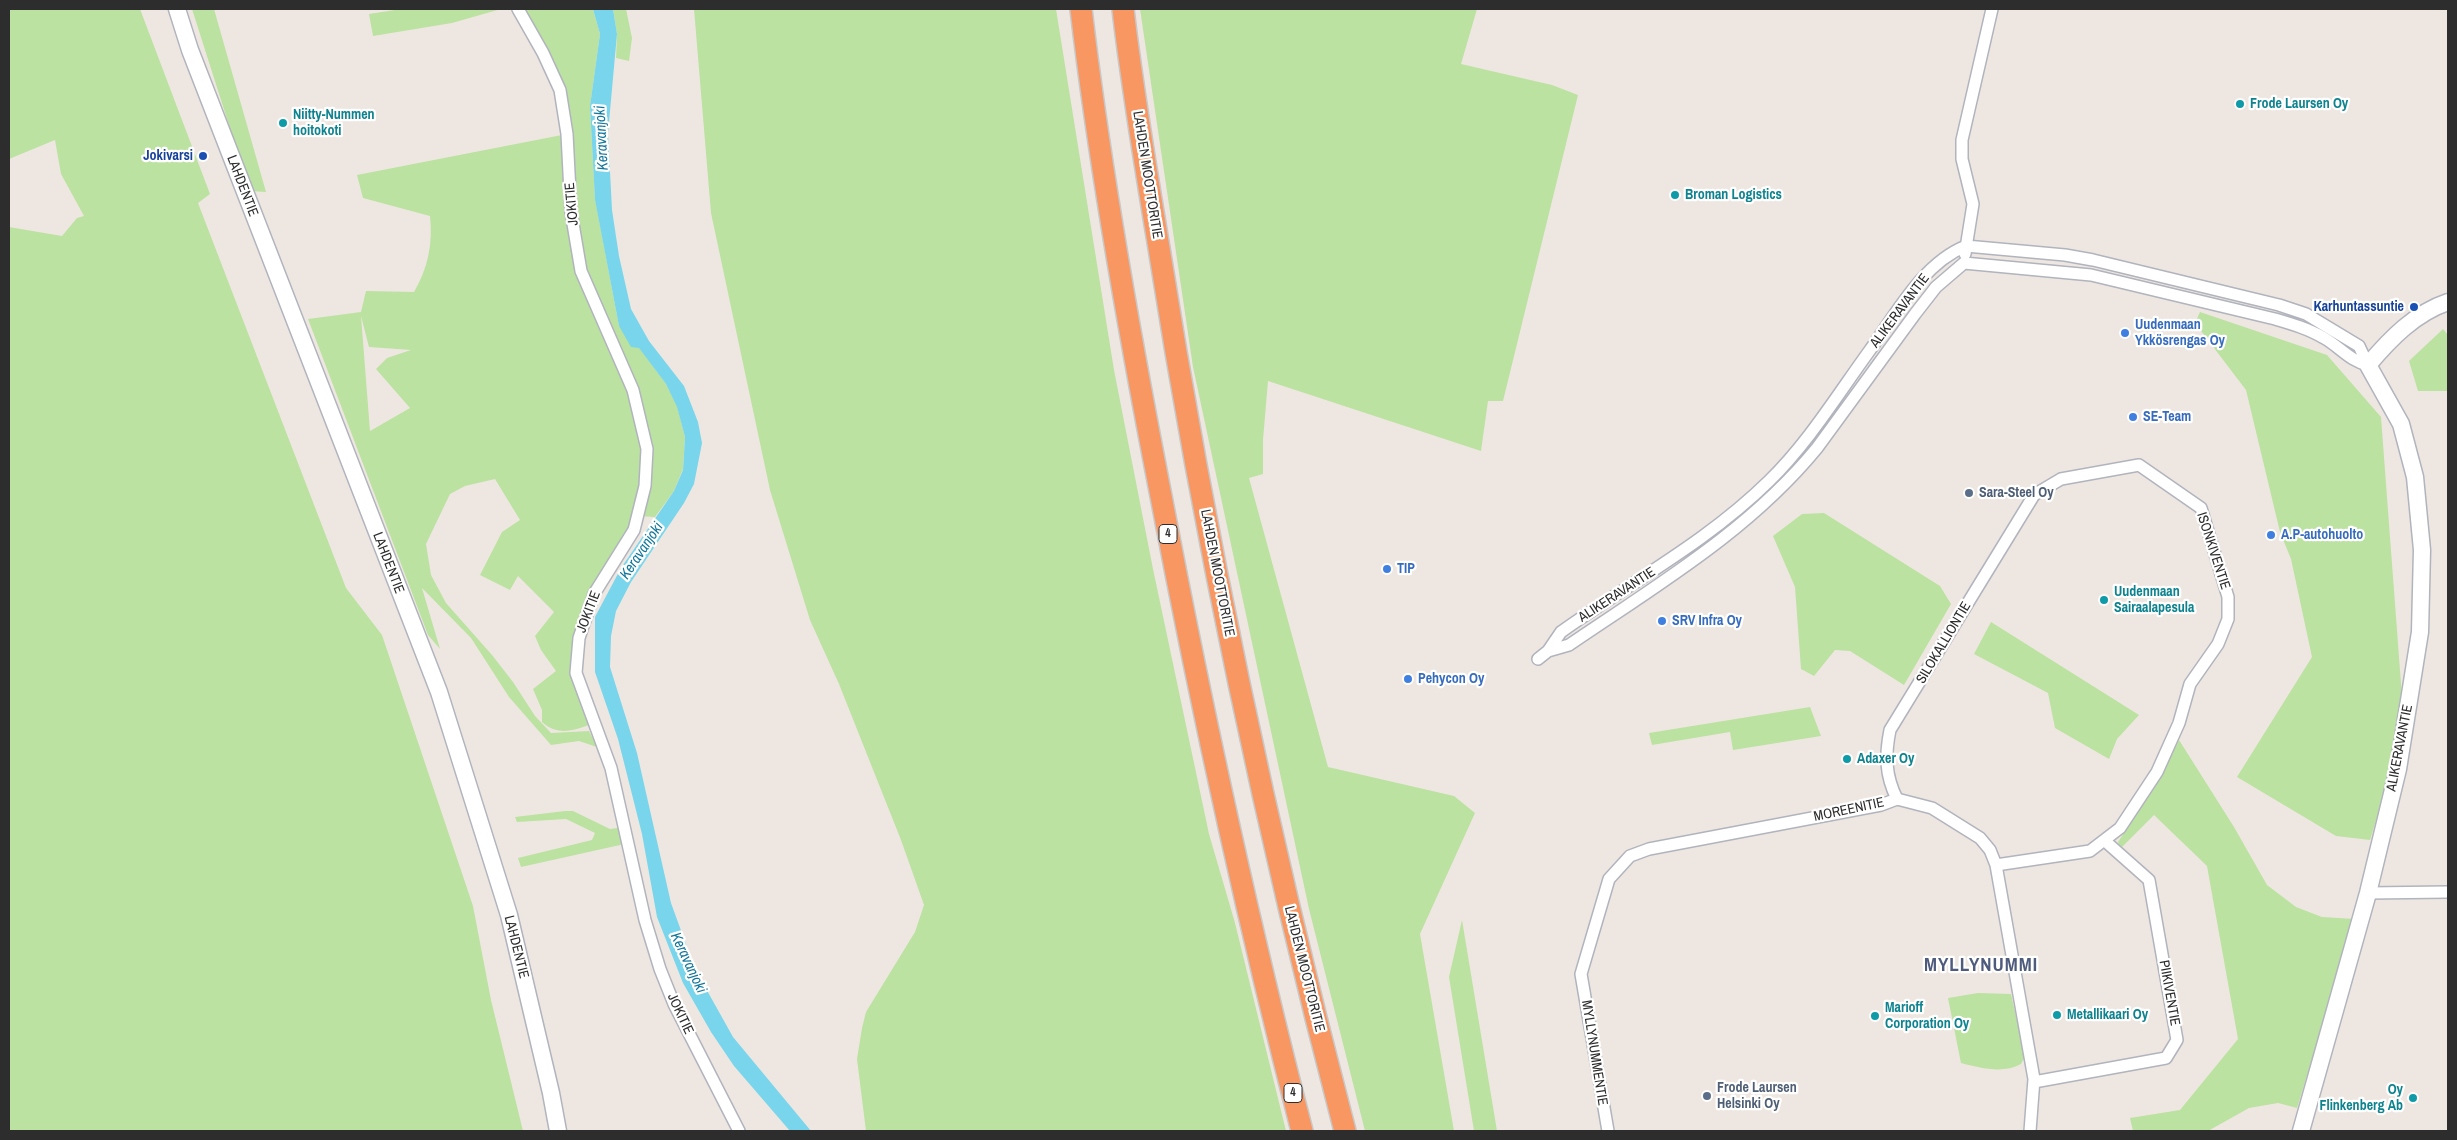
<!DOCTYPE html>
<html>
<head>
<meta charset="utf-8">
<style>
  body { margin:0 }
  #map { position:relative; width:2457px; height:1140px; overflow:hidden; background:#eee7e1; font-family:"Archivo Narrow",sans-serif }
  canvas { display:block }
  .frame { position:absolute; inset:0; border:10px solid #2d2d2d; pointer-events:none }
</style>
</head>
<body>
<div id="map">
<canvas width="2457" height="1140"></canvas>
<div class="frame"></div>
</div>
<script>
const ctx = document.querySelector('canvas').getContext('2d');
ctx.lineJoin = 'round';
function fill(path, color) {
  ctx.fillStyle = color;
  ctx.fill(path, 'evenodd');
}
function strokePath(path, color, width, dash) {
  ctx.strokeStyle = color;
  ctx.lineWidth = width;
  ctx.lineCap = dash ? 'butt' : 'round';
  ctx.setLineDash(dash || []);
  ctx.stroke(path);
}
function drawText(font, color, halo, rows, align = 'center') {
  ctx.font = font + ' "Archivo Narrow",sans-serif';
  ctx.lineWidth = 4.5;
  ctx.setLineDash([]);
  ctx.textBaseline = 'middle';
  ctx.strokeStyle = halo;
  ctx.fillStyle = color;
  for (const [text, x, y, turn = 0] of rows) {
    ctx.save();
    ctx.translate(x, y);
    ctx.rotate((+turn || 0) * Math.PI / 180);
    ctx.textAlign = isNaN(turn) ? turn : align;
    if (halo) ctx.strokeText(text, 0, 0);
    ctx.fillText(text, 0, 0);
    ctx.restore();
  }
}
fill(new Path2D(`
  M9,9H140L210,194L198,203L346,588L382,635L473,906L491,1000L523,1131H9V227L62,236L77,218L84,216L61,174L55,140L9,159Z
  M192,9H214L266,192L250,191Z
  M401,9H501L452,23L373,36L369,14Z
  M518,9H593L600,34L590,106L595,199L619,326L639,347L666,384L677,406L685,437L683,469L674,491L655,517L638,516L594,594L576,673L594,723C575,730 559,737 542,722V710L533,689L556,671L541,650L535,636L554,612L518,576L510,590L480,575L502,532L520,520L495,479L465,486L450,494L426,544L431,575L446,603L492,655L513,682L535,716L551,733L589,731L597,747L579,741L551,745L509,697L471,638L422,588L440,649L428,635L308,319L361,312L366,291L414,292C428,268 433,244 430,216L363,198L357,175L567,134L560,90ZM361,316L369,347L411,350L387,358L376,369L410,408L370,431Z
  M613,9H626L632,38L629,61L616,58L617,34Z
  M694,9H1056L1114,370L1153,569L1209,834L1235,923L1286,1131H866L857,1059L862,1028L866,1012L915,932L924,905L901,840L839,684L810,620L770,490L711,213Z
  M1140,9H1477L1461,64L1552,85L1578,95L1503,401H1488L1481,451L1268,381L1263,440V474L1249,478L1328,767L1454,796L1475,813L1420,934L1454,1131H1365L1309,909L1193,367Z
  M2200,312L2327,355L2381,417L2402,697L2392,768L2370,840L2336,836L2237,777L2312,657L2291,559L2280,532L2246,390L2195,323Z
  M2443,329L2448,335V391H2418L2409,361Z
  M1824,513L1940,586L1951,604L1904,685L1850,651L1835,650L1814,676L1801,669L1795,587L1773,536L1802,514Z
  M1991,622L2139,715L2117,739L2109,759L2055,728L2048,693L1974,654Z
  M1810,707L1821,736L1733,750L1730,732L1652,745L1649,733Z
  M2179,740L2234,827L2267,885L2296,907L2322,917L2355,919L2297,1108L2278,1103L2249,1108L2208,1131H2133L2130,1118L2180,1110L2238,1039L2207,866L2154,815L2120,849L2118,842L2155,786Z
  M565,811H573L610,829L625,827L629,843L521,867L518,858L592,840L595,833L566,819L517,822L515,817Z
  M1462,920L1497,1131H1474L1449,977Z
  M1978,993L2011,994L2025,1056L2021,1064C2003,1074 1980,1068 1961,1063L1948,998Z`), '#bbe2a0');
fill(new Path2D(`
  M593,9H613L617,34L608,133L612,210L619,256L631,309L649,341L684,386L698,422L702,443L694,484L684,503L631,582L616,611L611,636L610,667L637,753L671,903L695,969L733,1037L811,1131H790L734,1066L711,1032L683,983L657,917L642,834L618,739L595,672V617L621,568L674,491L683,470L685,437L677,407L666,384L639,348L631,347L619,326L595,200L590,106L600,34Z`), '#79d5eb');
const street = new Path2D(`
  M518,9L543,53L560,90L567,134L571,212L581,271L633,390L647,449L645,486L634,530L594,594L579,638L576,673L611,768L645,920L660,969L674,1004L739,1131
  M1965,254L1973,204L1962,159V140L1992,9
  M1548,651L1569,645C1657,585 1749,531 1817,448L1915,314L1936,287L1964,263L2091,275L2275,319C2292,324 2309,329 2324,338C2340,347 2350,361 2368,365
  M1538,659L1548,651L1561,632C1631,582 1707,542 1769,481C1808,443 1838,394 1870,350C1896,314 1923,263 1966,246L2065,255L2093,260L2279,305L2306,314L2359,346L2368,365
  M1897,799C1885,775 1885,755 1890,730L2034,495L2061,479L2139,465L2201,508L2228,597V619L2218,644L2190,684L2179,723L2157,772L2120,828L2090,851L1996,865
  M2368,893L2448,892
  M2034,1082L2166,1058L2177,1040L2149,880L2105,841
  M1608,1131L1581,974L1609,879L1630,856L1649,849L1881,805L1897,799L1932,808L1980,838L1990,850L1996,865L2034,1079L2030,1131`);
const secondary = new Path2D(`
  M177,9L190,50L439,692L509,915L551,1093L558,1131
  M2301,1131L2368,893L2398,769L2420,632L2422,550L2415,477L2401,424L2368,365C2390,339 2415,313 2448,302`);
const highway = new Path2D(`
  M1081,9C1100,170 1129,332 1160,491C1201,706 1247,919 1302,1131
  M1123,9C1132,87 1145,164 1158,242C1205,542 1268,838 1345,1131`);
strokePath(street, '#b1b4bd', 14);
strokePath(secondary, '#b1b4bd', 19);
strokePath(highway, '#c8c8c8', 24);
strokePath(street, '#fff', 11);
strokePath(secondary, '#fff', 16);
strokePath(highway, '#f89762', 21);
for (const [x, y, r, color] of [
  [2240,104,5,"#0f9aa8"],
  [283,123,5,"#0f9aa8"],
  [203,156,5,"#1a4fb4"],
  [1675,195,5,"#0f9aa8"],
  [2414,307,5,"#1a4fb4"],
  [2125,333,5,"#3f7fe0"],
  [2133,417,5,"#3f7fe0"],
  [1969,493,5,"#5c6f8a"],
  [2271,535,5,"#3f7fe0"],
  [1387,569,5,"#3f7fe0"],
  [2104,600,5,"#0f9aa8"],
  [1662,621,5,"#3f7fe0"],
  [1408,679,5,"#3f7fe0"],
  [1847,759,5,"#0f9aa8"],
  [2057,1015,5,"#0f9aa8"],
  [1875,1016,5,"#0f9aa8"],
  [1707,1096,5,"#5c6f8a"],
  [2413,1098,5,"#0f9aa8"]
]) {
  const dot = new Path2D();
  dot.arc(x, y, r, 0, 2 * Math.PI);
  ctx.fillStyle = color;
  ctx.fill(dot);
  strokePath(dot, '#fff', 2);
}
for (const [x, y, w] of [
  [1168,534,18],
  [1293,1093,18]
]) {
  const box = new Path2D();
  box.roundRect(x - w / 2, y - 9.5, w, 19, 4);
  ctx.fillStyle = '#fff';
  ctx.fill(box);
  strokePath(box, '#2d2d2d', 1);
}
drawText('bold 12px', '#2d2d2d', null, [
  ["4",1168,534],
  ["4",1293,1093]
]);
drawText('bold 14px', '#0d838f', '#fff', [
  ["Frode Laursen Oy",2250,104],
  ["Niitty-Nummen",293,115],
  ["hoitokoti",293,131],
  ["Broman Logistics",1685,195],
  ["Uudenmaan",2114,592],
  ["Sairaalapesula",2114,608],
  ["Adaxer Oy",1857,759],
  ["Marioff",1885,1008],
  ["Corporation Oy",1885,1024],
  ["Metallikaari Oy",2067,1015],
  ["Oy",2403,1090,"right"],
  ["Flinkenberg Ab",2403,1106,"right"]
], 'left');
drawText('bold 14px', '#164399', '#fff', [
  ["Jokivarsi",193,156],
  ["Karhuntassuntie",2404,307]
], 'right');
drawText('14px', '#2d2d2d', '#fff', [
  ["LAHDEN MOOTTORITIE",1147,175,81],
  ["LAHDENTIE",242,186,69],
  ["JOKITIE",572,204,-95],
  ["ALIKERAVANTIE",1900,311,-53],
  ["ISONKIVENTIE",2213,551,72],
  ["LAHDENTIE",388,563,69],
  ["LAHDEN MOOTTORITIE",1217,573,79],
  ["ALIKERAVANTIE",1617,595,-33],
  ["JOKITIE",589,612,-69],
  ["SILOKALLIONTIE",1944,643,-59],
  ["ALIKERAVANTIE",2400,748,-79],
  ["MOREENITIE",1849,810,-12],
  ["LAHDENTIE",516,947,76],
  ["LAHDEN MOOTTORITIE",1304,969,76],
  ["PIIKIVENTIE",2169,993,80],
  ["JOKITIE",680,1014,65],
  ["MYLLYNUMMENTIE",1594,1053,81]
]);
drawText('bold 14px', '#366cbe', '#fff', [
  ["Uudenmaan",2135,325],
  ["Ykkösrengas Oy",2135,341],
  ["SE-Team",2143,417],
  ["A.P-autohuolto",2281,535],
  ["TIP",1397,569],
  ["SRV Infra Oy",1672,621],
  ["Pehycon Oy",1418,679]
], 'left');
drawText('bold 14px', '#4e5e75', '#fff', [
  ["Sara-Steel Oy",1979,493],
  ["Frode Laursen",1717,1088],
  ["Helsinki Oy",1717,1104]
], 'left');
drawText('italic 15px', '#13779b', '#fff', [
  ["Keravanjoki",602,138,-93],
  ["Keravanjoki",642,551,-56],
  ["Keravanjoki",688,963,65]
]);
ctx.letterSpacing = '1px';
drawText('bold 19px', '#4f5b7d', '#fff', [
  ["MYLLYNUMMI",1981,966]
]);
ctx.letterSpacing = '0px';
</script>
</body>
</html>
